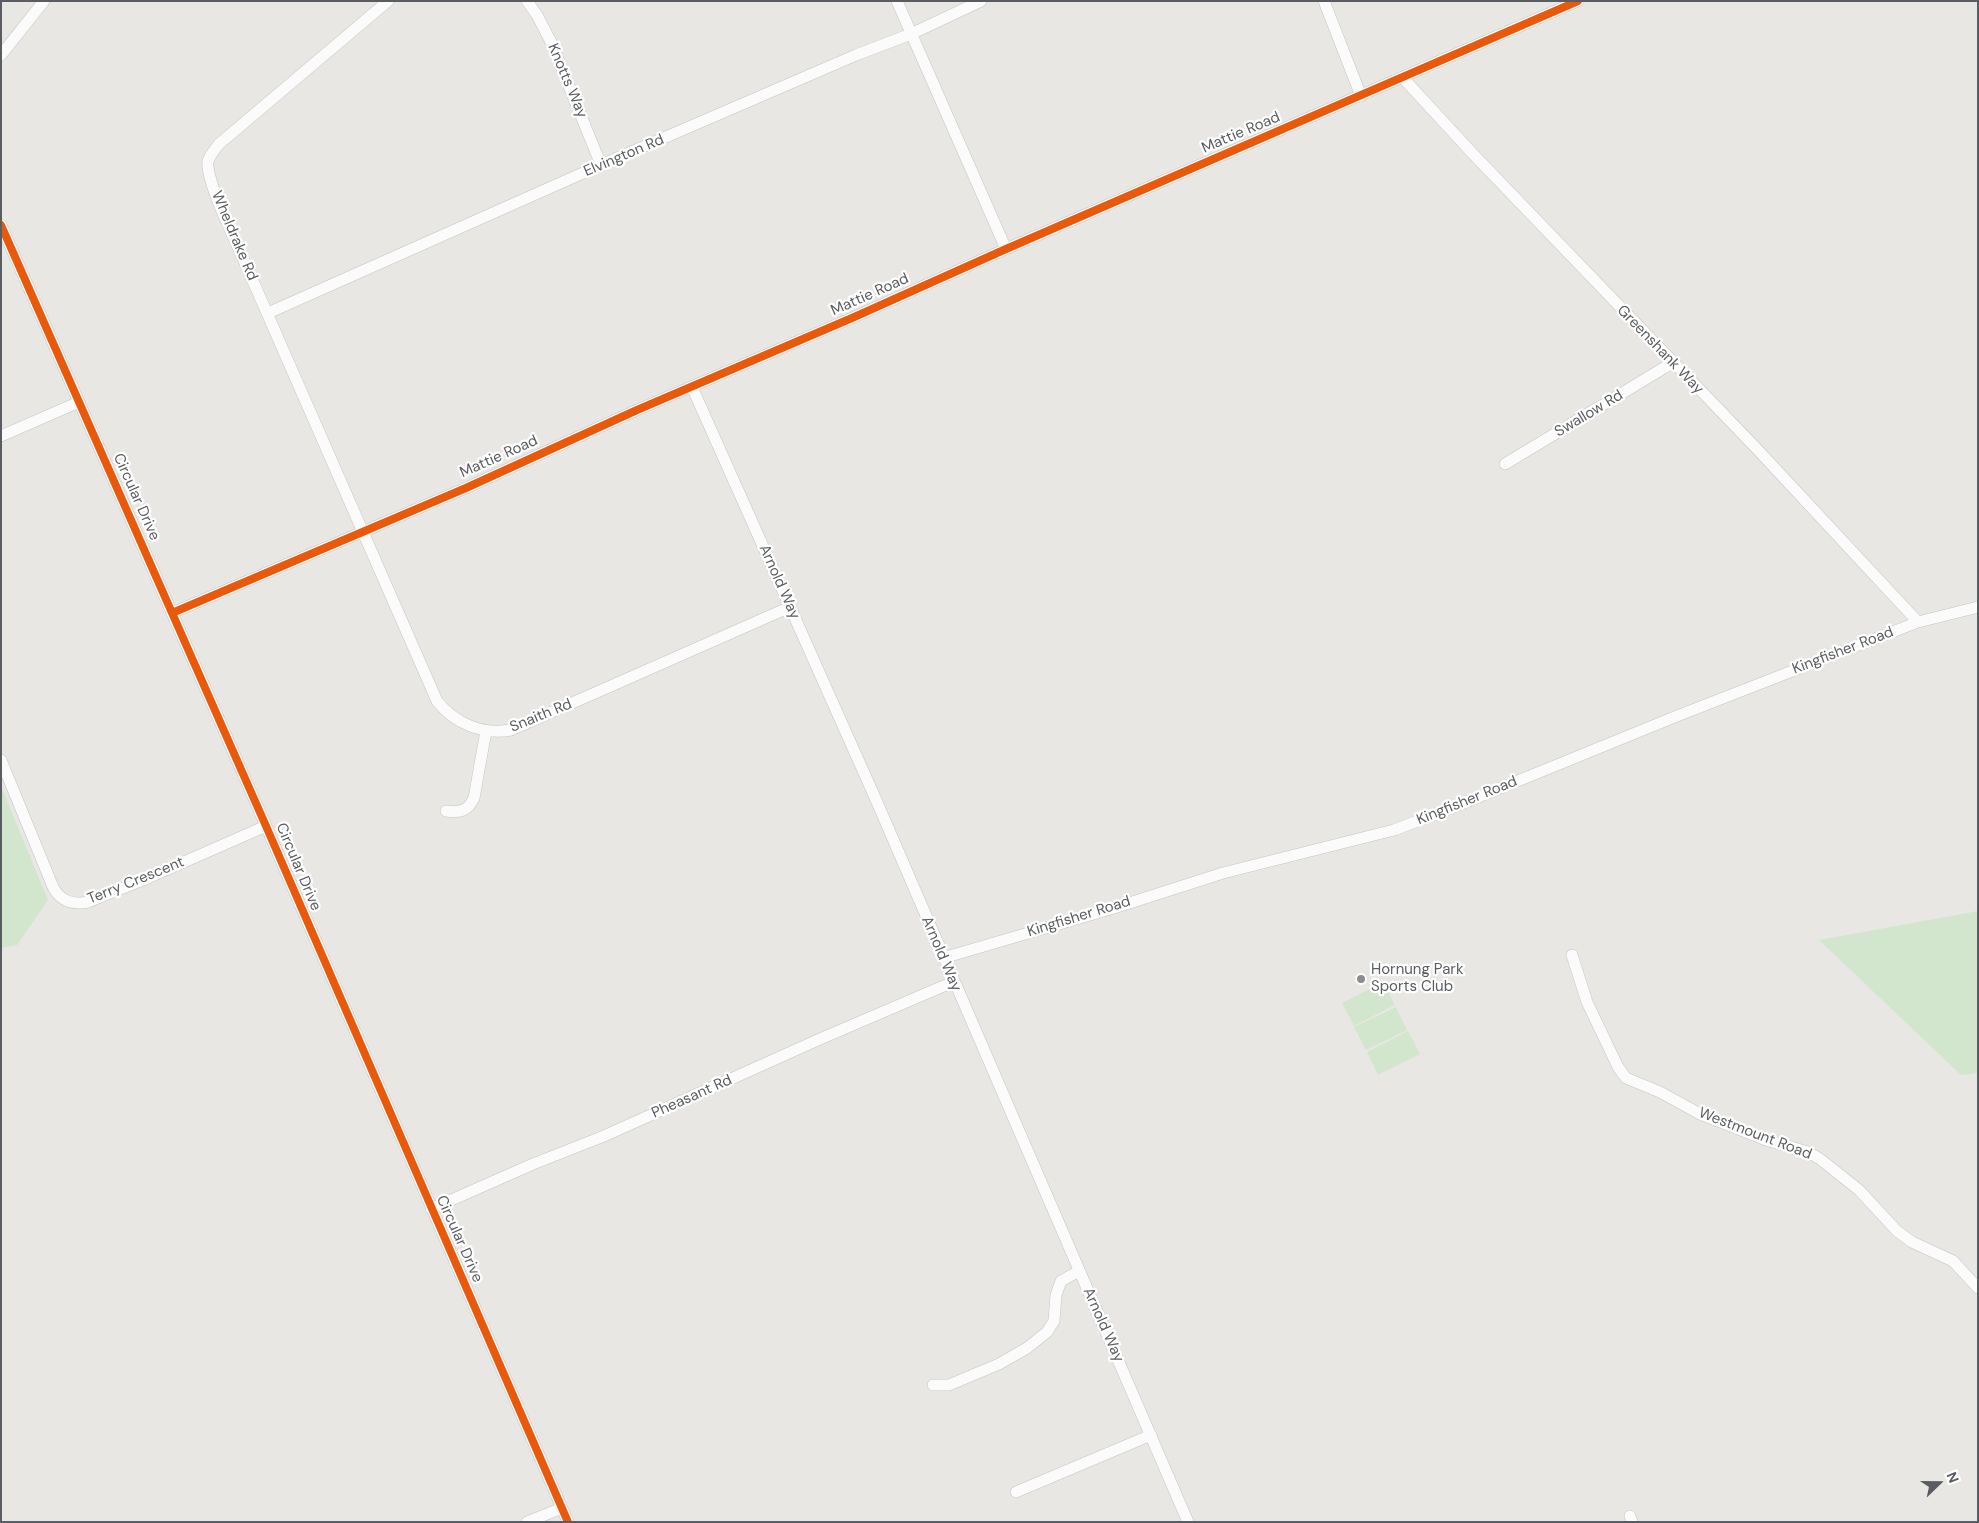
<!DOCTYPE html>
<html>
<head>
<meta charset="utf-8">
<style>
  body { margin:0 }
  #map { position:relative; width:1979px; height:1523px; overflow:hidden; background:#e9e7e3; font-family:"DM Sans",sans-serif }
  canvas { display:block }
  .frame { position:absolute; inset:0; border:2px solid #595d61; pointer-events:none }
  .north { position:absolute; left:1914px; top:1458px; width:50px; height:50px; -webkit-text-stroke:4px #fff; paint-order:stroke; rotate:68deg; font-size:14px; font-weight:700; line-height:20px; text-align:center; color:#595d61 }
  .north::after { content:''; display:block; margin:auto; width:18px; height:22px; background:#595d61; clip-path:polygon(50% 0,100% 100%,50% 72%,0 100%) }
</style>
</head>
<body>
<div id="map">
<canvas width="1979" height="1523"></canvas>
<div class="frame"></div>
<div class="north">N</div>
</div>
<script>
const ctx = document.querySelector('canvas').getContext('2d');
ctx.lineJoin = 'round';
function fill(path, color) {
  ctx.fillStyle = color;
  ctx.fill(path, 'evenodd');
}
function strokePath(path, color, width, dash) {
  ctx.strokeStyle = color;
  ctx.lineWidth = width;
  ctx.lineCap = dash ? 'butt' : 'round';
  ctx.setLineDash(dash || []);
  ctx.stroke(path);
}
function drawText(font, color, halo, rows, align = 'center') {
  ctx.font = font + ' "DM Sans",sans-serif';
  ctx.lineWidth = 4.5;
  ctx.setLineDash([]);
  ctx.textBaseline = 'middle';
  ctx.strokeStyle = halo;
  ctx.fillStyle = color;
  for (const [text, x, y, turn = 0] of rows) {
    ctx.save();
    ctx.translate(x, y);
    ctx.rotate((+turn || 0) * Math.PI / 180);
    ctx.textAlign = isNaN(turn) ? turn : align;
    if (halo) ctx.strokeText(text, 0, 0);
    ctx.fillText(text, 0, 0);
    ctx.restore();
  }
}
fill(new Path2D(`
  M1,786L48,900L17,945L1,948Z
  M1978,911V1073L1961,1075L1819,940Z
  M1383,982L1395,1005L1354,1026L1342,1003Z
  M1396,1007L1407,1030L1366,1050L1354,1027Z
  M1408,1031L1420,1054L1378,1075L1367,1052Z`), '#d2e6cd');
const minor = new Path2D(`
  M388,1L219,144C215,149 210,155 208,161C205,179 234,237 242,256L437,701C455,724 483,735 511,730L790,607
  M527,1L537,15L552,44L601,165
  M897,1L1006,249
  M1324,1L1361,96
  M1,55L44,1
  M1403,78L1474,155L1757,449L1918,622
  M1,225L266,826L568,1522
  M268,313L601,165L856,55L911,34L981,1
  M692,387L877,802L1188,1522
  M1,436L79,402
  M1505,464L1672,363
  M172,613L466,488L637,410L852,318L1006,249L1578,1
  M1,760L53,887C61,902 73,905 88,902L143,880L266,826
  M446,811C460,813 468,811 474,798L486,731
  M1572,955L1587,1002L1618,1067L1626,1078L1660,1092L1700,1114L1766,1140L1808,1152L1820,1159L1859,1190L1897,1231L1912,1242L1953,1261L1978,1288
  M943,958L1117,907L1223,873L1394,830L1449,809L1677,716L1918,622L1978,607
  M431,1209L533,1164L604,1136L820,1039L953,982
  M933,1385H949L999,1364L1027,1348L1047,1332L1054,1321L1056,1295L1061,1281L1079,1271
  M1016,1492L1151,1435
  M1630,1516L1632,1522
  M527,1522L562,1508`);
strokePath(minor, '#c4c4c3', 12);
strokePath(minor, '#fcfbfb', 11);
strokePath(new Path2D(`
  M1,225L266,826L568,1522
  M172,613L466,488L637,410L852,318L1006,249L1578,1`), '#e8590c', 8);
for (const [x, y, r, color] of [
  [1361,979,5,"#8b8d8e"]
]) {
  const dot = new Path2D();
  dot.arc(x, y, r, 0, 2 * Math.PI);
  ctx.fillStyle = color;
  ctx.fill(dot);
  strokePath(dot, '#fff', 2);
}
drawText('15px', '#595d61', '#fff', [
  ["Knotts Way",567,81,67],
  ["Mattie Road",1241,133,-23],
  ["Elvington Rd",624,156,-23],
  ["Wheldrake Rd",234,236,67],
  ["Mattie Road",870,295,-24],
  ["Greenshank Way",1660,350,46],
  ["Swallow Rd",1589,414,-31],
  ["Mattie Road",499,457,-24],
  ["Circular Drive",136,497,66],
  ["Arnold Way",779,582,66],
  ["Kingfisher Road",1843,651,-21],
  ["Snaith Rd",541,716,-22],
  ["Kingfisher Road",1467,801,-22],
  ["Circular Drive",298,867,67],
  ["Terry Crescent",136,881,-22],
  ["Kingfisher Road",1079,917,-17],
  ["Arnold Way",941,954,67],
  ["Pheasant Rd",692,1097,-24],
  ["Westmount Road",1755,1134,21],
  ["Circular Drive",459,1239,66],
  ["Arnold Way",1103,1325,66]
]);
drawText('15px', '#595d61', '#fff', [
  ["Hornung Park",1371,970],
  ["Sports Club",1371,987]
], 'left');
</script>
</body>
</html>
